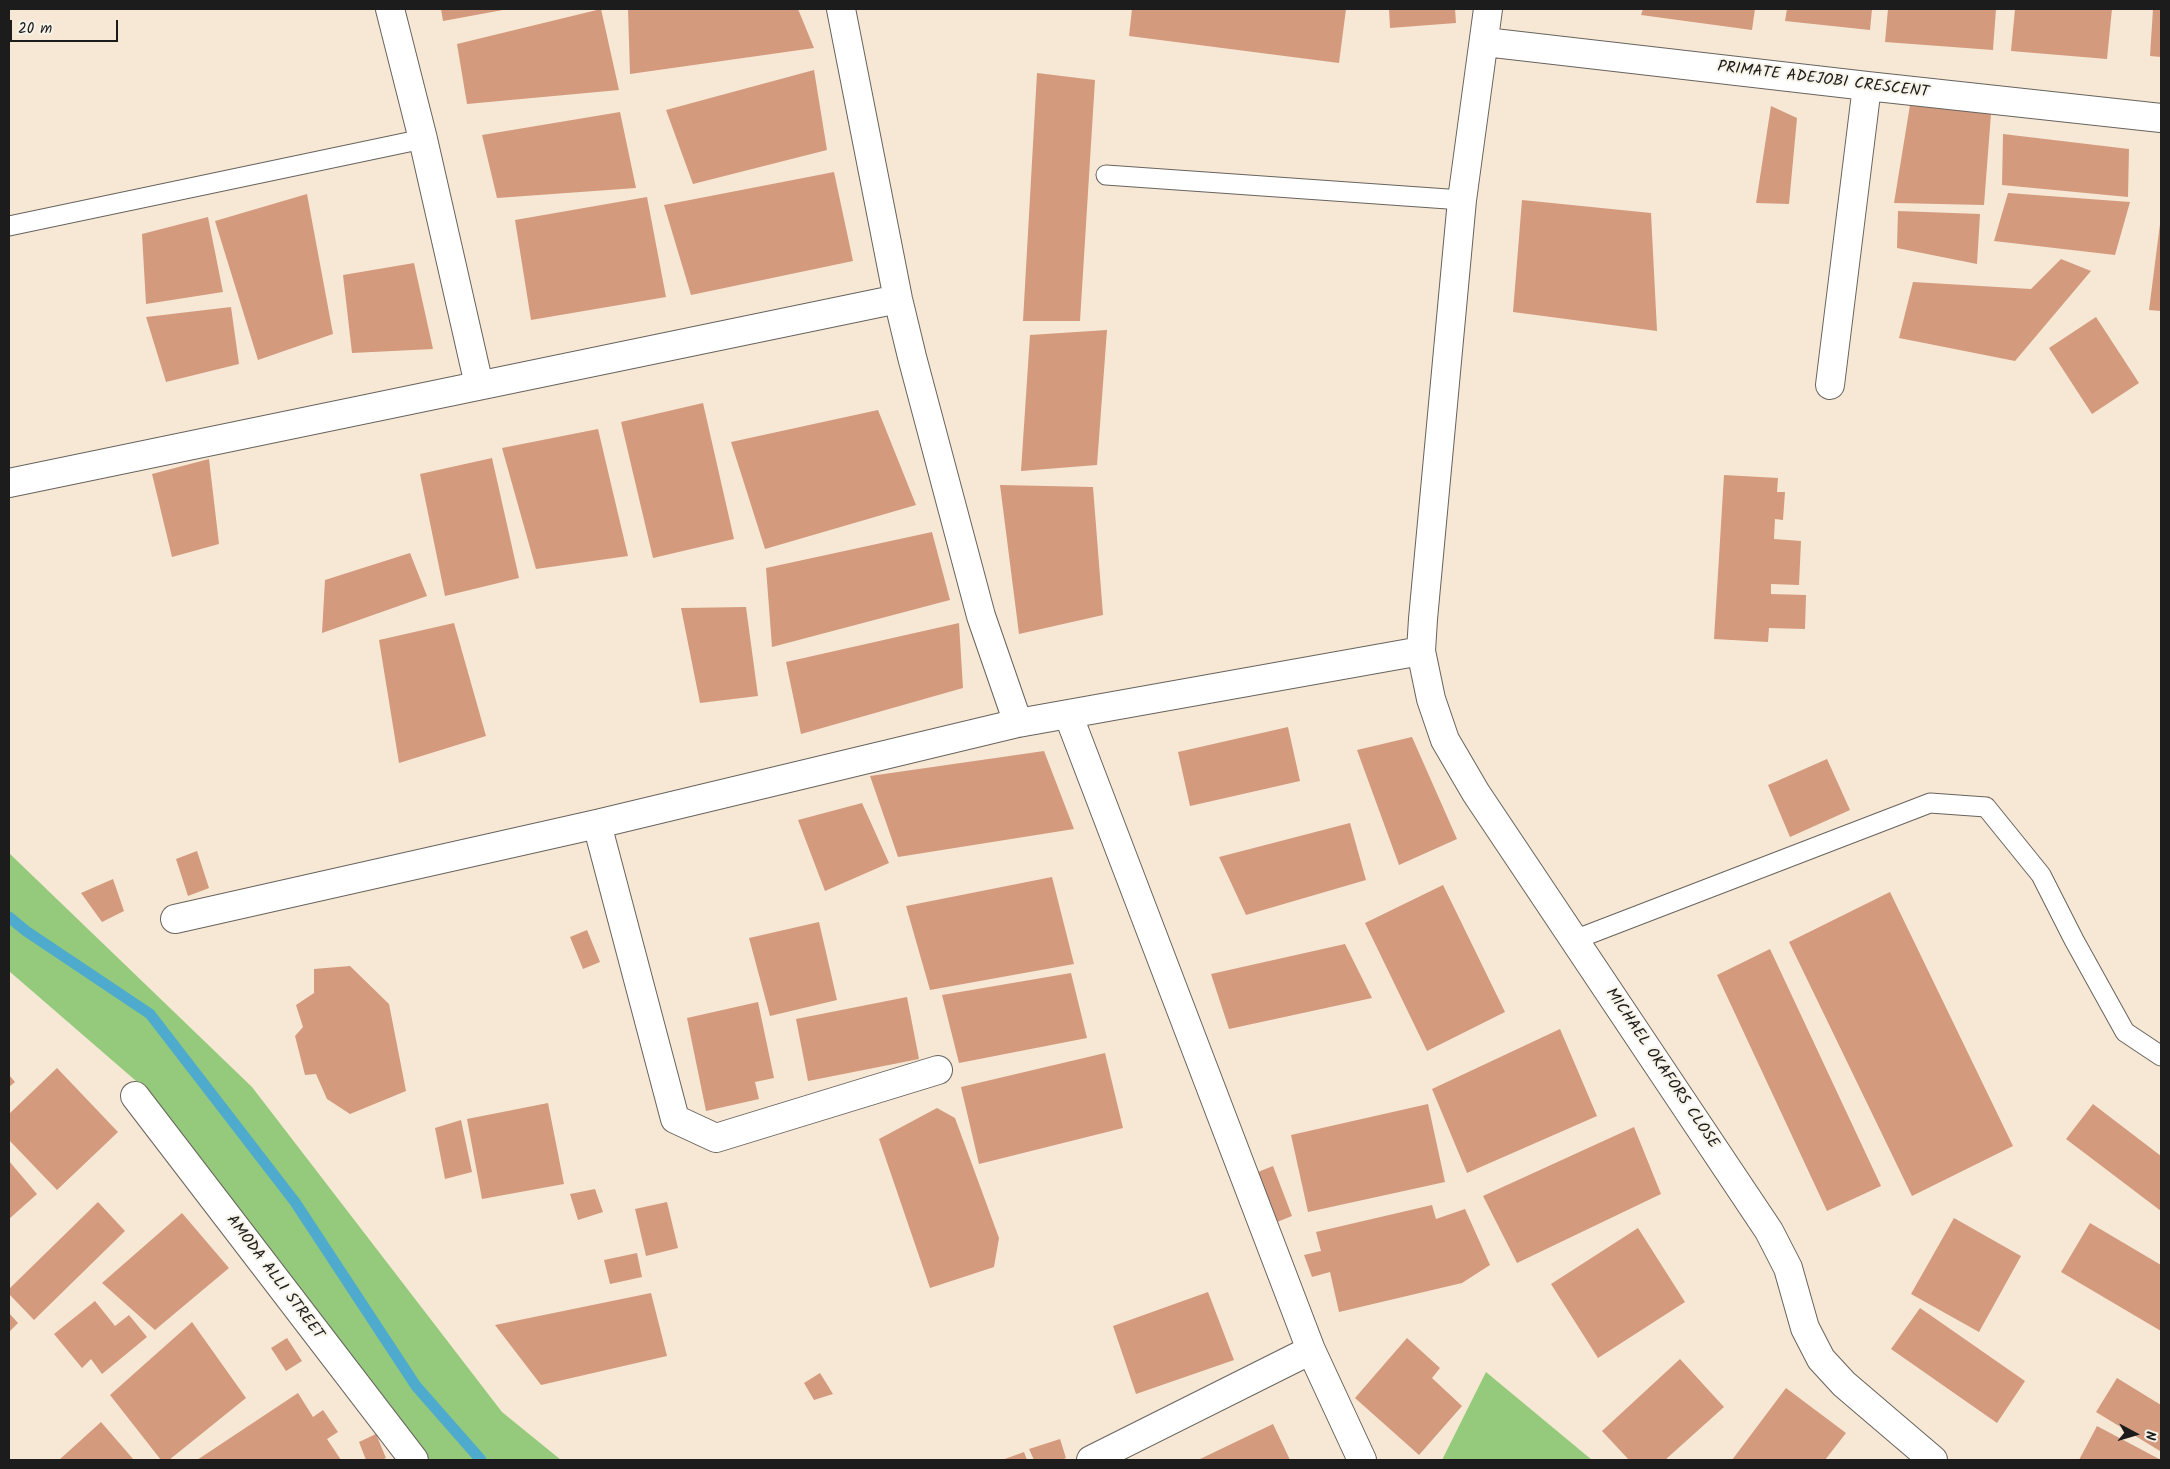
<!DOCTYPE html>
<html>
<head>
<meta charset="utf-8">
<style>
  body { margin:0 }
  #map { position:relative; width:2170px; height:1469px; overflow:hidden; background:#f6e8d5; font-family:Kalam,sans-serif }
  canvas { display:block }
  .frame { position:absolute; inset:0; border:10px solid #1c1c1c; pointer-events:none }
  .north { position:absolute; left:2110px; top:1409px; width:50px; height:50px; -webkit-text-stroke:4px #f7f3e8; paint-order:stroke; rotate:96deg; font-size:14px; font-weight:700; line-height:20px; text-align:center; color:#1c1c1c }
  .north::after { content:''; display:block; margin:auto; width:18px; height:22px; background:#1c1c1c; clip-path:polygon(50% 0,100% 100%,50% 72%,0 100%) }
  .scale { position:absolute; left:10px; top:20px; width:108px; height:22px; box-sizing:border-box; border:2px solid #1c1c1c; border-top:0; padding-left:6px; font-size:15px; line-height:18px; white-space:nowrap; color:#1c1c1c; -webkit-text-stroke:4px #f7f3e8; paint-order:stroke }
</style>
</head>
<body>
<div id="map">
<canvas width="2170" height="1469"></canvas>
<div class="frame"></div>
<div class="north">N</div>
<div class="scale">20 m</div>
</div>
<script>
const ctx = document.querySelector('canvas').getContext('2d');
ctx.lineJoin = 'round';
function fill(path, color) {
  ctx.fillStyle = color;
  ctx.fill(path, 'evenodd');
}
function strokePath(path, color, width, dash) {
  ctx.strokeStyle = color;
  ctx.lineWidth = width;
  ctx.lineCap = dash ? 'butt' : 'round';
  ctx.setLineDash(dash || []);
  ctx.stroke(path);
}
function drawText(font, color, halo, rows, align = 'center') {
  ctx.font = font + ' Kalam,sans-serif';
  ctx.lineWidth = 4;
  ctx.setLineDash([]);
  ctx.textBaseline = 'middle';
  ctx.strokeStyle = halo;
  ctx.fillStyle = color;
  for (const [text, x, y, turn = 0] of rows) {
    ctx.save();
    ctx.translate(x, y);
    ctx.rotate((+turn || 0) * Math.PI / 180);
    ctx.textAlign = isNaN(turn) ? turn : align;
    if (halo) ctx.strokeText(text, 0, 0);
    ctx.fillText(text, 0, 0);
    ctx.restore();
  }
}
fill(new Path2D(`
  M9,853L252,1087L502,1412L561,1460H425L143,1087L9,971Z
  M1486,1372L1592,1460H1442Z`), '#95ca7c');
strokePath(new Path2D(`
  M9,917L26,931L150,1014L295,1202L416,1386L481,1460`), '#4fabcd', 11);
fill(new Path2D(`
  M441,9H503V10L443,21Z
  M601,9L619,90L467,104L457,44Z
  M628,9H798L814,48L630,74Z
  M1132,9H1346L1339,63L1129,36Z
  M1389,9H1455L1456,23L1390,28Z
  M1643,9H1755L1752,30L1641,15Z
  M1787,9H1872L1870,30L1785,21Z
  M1888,9H1996L1993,50L1885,42Z
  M2015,9H2112L2107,59L2011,51Z
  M2153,9H2161V57L2150,56Z
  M814,70L827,150L693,184L666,110Z
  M1037,73L1095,80L1080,321H1023Z
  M1911,99L1991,114L1984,205L1894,203Z
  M1771,106L1797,118L1789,204L1756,203Z
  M620,112L636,188L497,198L482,135Z
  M2003,134L2129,149L2128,197L2002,185Z
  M834,172L853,261L691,295L664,205Z
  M2008,193L2130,202L2115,255L1994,241Z
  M307,194L333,334L258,360L215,221Z
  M647,197L666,297L531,320L515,220Z
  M1522,200L1651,213L1657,331L1513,312Z
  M1898,211L1980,214L1977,264L1897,248Z
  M208,217L223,292L146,304L142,234Z
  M2160,224H2161V311L2149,310Z
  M2061,259L2091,271L2015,361L1899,338L1913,282L2031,289Z
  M414,263L433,349L352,353L343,275Z
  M231,307L239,364L166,382L146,317Z
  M2096,317L2139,383L2092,414L2049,348Z
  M1107,330L1097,465L1021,471L1030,335Z
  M703,403L734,539L653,558L621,422Z
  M878,410L916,505L765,549L731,442Z
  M598,429L628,556L536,569L502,448Z
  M492,458L519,578L445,596L420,474Z
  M209,459L219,544L172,557L152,474Z
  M1724,475L1778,478L1777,492H1785L1783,520L1775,519L1774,539L1801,541L1799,585L1771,584V594L1806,595L1805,629L1769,628L1768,642L1714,639Z
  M1000,485L1093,487L1103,615L1019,634Z
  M932,532L950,600L772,647L766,568Z
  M410,553L427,596L322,633L325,580Z
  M746,607L758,696L700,703L681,608Z
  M454,623L486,736L399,763L379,640Z
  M959,623L963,688L801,734L786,662Z
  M1288,727L1300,781L1190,806L1178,752Z
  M1412,737L1457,839L1399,865L1357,750Z
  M1044,751L1074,829L898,857L870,776Z
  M1827,759L1850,810L1790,837L1768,785Z
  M862,803L889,863L825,891L798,820Z
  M1350,823L1366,880L1246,915L1219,857Z
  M197,851L209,888L188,896L176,859Z
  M1052,877L1074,964L930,990L906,906Z
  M113,879L124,911L102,922L81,893Z
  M1443,885L1505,1012L1427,1051L1365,923Z
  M1890,892L2013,1146L1912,1196L1789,942Z
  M819,922L837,1000L770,1016L749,938Z
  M587,930L600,962L583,969L570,937Z
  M1345,944L1372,998L1229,1029L1211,974Z
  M1770,949L1881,1186L1827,1211L1717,975Z
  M350,966L389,1004L406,1091L350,1114L327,1099L316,1074L305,1075L295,1036L303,1027L296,1005L314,993V969Z
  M1071,973L1087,1038L959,1063L942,995Z
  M907,997L919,1059L808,1081L796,1019Z
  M758,1002L774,1078L755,1082L759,1099L706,1111L687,1018Z
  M1560,1029L1597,1116L1467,1173L1432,1089Z
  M1105,1053L1123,1128L979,1164L961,1087Z
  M57,1068L118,1132L57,1190L9,1140V1114Z
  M9,1075L15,1082L9,1087Z
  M548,1103L564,1184L482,1199L467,1119Z
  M1428,1104L1445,1182L1308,1212L1291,1135Z
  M2093,1104L2161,1156V1211L2066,1139Z
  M937,1108L955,1118L999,1238L994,1267L930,1288L879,1139Z
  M461,1120L472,1172L445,1179L435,1128Z
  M1634,1127L1661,1194L1517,1263L1483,1196Z
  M9,1161L37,1194L9,1219Z
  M1273,1166L1292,1216L1277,1222L1258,1172Z
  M595,1189L603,1212L578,1220L570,1194Z
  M98,1202L125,1231L34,1320L9,1294V1289Z
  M667,1202L678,1248L646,1256L635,1209Z
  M1432,1205L1436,1219L1465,1209L1490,1265L1462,1283L1339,1312L1330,1272L1312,1277L1304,1255L1321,1251L1316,1232Z
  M182,1213L229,1268L155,1330L102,1283Z
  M1954,1218L2021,1256L1979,1332L1911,1294Z
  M2090,1223L2161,1265V1331L2061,1272Z
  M1638,1228L1685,1302L1598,1358L1551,1284Z
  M637,1253L642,1277L610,1284L604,1260Z
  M1208,1292L1234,1360L1136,1394L1113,1326Z
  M651,1293L667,1356L541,1385L495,1325Z
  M95,1301L115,1326L129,1315L147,1337L102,1374L91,1359L82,1368L54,1334Z
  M1920,1308L2025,1381L1997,1423L1891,1349Z
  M9,1313L18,1323L9,1332Z
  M192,1322L246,1398L169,1460H161L110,1395Z
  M287,1338L302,1361L286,1371L271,1348Z
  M1407,1338L1440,1368L1432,1378L1462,1406L1419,1455L1355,1398Z
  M1680,1359L1724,1407L1665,1460H1629L1602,1431Z
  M820,1373L833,1394L814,1400L804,1383Z
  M2117,1378L2161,1405L2160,1451L2096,1412Z
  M1786,1388L1846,1433L1825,1460H1732Z
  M298,1393L313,1417L323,1410L338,1432L327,1439L341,1460H197Z
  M101,1422L134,1460H59Z
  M1273,1424L1290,1460H1198Z
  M2097,1426L2161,1460H2079Z
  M376,1434L386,1458L381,1460H366L359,1442Z
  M1060,1439L1066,1458L1061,1460H1034L1029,1449Z
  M1024,1452L1027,1460H1002Z`), '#d49a7e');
const service = new Path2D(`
  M1106,175L1462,200
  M9,226L423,139
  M1574,940L1930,803L1986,807L2041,875L2074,940L2125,1032L2161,1056`);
const minor = new Path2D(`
  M390,9L423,139L479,385
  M841,9L898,299L912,357L981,616L1018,723
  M1488,9L1462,200L1423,619L1421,651L1431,699L1445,740L1476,793L1769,1231L1788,1268L1805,1328L1821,1359L1844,1384L1933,1460
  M1485,42L1867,86L2161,118
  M1830,385L1867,86
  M9,483L898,299
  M1068,714L1311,1350L1362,1460
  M597,824L675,1119L716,1138L938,1070
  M175,919L597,824L1018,723L1421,651
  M135,1096L414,1460
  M1091,1460L1311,1350`);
strokePath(service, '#68635d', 21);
strokePath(minor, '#68635d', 30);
strokePath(service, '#fff', 19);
strokePath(minor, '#fff', 28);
drawText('16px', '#1c1c1c', '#f7f3e8', [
  ["PRIMATE ADEJOBI CRESCENT",1823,81,7],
  ["MICHAEL OKAFORS CLOSE",1661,1069,56],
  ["AMODA ALLI STREET",274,1278,53]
]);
</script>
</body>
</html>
